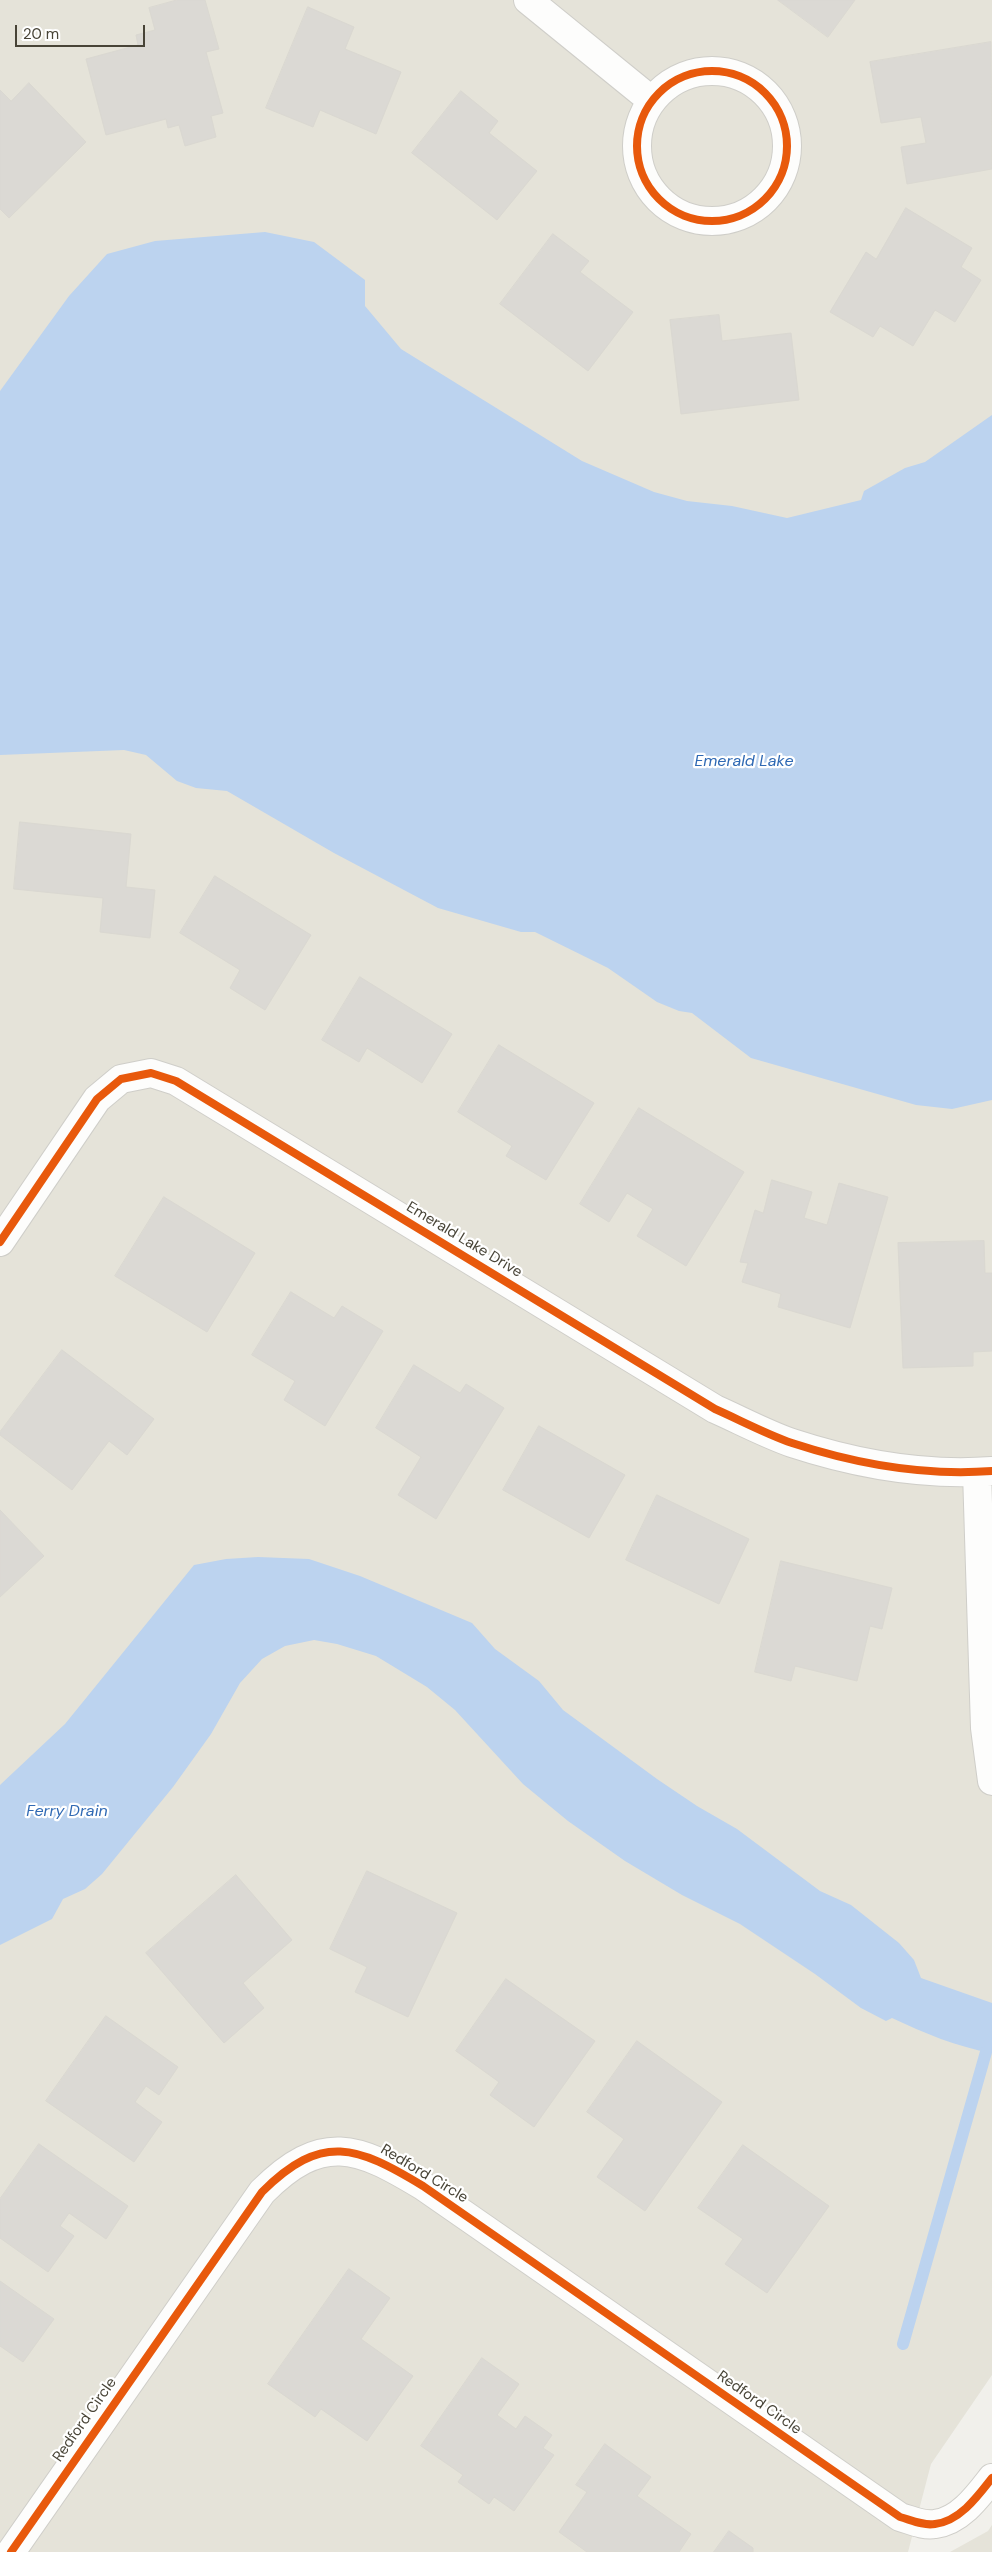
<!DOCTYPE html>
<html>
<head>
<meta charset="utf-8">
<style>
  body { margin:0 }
  #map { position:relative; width:992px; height:2552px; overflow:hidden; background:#f1f0eb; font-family:"DM Sans",sans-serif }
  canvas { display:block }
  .scale { position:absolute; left:15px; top:25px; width:130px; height:22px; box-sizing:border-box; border:2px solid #484437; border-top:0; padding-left:6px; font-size:15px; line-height:18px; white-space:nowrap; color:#484437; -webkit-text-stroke:4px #fff; paint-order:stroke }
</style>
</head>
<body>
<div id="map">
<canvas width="992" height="2552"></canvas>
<div class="scale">20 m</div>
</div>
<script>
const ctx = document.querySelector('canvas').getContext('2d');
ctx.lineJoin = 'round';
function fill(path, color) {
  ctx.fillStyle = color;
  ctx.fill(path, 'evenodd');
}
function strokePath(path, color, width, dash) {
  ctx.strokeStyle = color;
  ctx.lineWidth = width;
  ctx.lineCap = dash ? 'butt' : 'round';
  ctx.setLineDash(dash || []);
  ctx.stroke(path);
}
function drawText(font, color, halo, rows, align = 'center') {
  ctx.font = font + ' "DM Sans",sans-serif';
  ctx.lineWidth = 4.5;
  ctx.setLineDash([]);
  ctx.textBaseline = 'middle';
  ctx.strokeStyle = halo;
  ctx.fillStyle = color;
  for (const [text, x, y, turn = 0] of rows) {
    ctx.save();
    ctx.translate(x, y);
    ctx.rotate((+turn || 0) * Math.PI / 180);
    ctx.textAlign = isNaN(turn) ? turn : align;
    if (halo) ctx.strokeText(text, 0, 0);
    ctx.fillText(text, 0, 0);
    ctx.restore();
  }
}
fill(new Path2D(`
  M0,0H992V2375L931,2464L908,2552H0Z
  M992,2525V2552H950L988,2531Z`), '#e5e3d9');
fill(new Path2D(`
  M265,232L314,242L365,280V306L401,349L582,461L654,492L687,501L732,506L787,518L861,500L864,491L905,468L925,462L992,415V1100L952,1109L916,1105L751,1058L692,1013L679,1011L657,1002L608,968L535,932H521L438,908L334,853L227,791L196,788L177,781L146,755L124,750L0,755V391L69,296L107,254L155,241Z
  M258,1557L309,1559L360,1576L472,1623L495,1649L539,1681L563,1710L657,1779L697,1806L737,1829L820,1891L851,1905L899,1943L914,1960L921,1978L992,2003V2053C957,2047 924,2033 892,2018L886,2021L861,2008L815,1974L740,1924L682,1895L625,1861L568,1821L523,1784L455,1710L427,1687L376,1656L337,1644L314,1640L285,1646L262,1659L240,1683L211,1734L173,1787L102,1874L85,1889L63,1899L52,1919L0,1945V1785L65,1724L194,1565L226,1559Z`), '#bcd3ef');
strokePath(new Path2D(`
  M903,2344L986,2052`), '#bcd3ef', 12);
const building = new Path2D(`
  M177,0H205L219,49L206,52L223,113L211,116L216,137L185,146L179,125L168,128L166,119L106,135L86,59L138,45L136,35L155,30L149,8Z
  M778,0H855L828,37Z
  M308,7L354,27L345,49L401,72L376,134L320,110L313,127L266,108Z
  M991,42L992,169L907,184L901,147L926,143L921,117L881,123L870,62Z
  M29,83L86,142L9,218L0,209V90L11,101Z
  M461,91L498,121L489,133L537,171L497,220L412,153Z
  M906,208L972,248L961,267L981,280L955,322L935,310L913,346L880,326L873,337L830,312L866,252L876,259Z
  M553,234L589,261L580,272L633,312L588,371L500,304Z
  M719,315L722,341L791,333L799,400L681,414L670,320Z
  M20,822L131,834L126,887L155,890L150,938L100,932L103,898L14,889Z
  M215,876L311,935L265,1010L230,988L240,970L180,933Z
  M360,977L452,1034L422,1083L367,1048L359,1062L322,1040Z
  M499,1045L594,1103L546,1180L506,1156L512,1146L458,1112Z
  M639,1108L744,1172L686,1266L637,1236L653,1209L627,1193L609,1222L580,1204Z
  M772,1180L812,1192L804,1218L827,1225L839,1183L888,1197L850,1328L778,1307L781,1294L742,1282L748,1263L740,1262L755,1210L763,1213Z
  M164,1197L255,1253L207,1332L115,1276Z
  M984,1241L985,1273H992V1351L973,1352V1366L903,1368L898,1243Z
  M291,1292L334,1318L342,1306L383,1331L325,1426L284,1400L295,1381L252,1355Z
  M62,1350L154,1419L127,1455L109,1441L72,1490L0,1435V1432Z
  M414,1365L460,1393L466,1384L504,1408L436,1519L398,1495L421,1457L376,1428Z
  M539,1426L625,1475L589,1538L503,1490Z
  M657,1495L749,1539L719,1604L626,1560Z
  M0,1510L44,1556L0,1597Z
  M781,1561L892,1588L882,1629L870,1626L857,1681L795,1666L791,1681L755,1672Z
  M367,1871L457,1913L408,2017L355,1992L367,1967L330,1949Z
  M236,1875L292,1940L243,1983L264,2008L224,2043L146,1953Z
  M506,1979L595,2041L534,2127L490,2095L499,2082L456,2051Z
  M106,2016L178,2067L159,2095L146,2086L135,2102L162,2122L134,2162L46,2101Z
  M637,2041L722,2102L645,2211L597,2177L624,2139L587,2112Z
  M39,2144L128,2206L106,2239L69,2213L60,2226L74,2236L48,2272L0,2238V2199Z
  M743,2145L829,2206L767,2293L725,2264L743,2239L698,2208Z
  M349,2269L390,2298L361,2339L413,2376L367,2441L321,2409L315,2417L268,2384Z
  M0,2281L54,2319L23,2362L0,2346Z
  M482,2358L519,2384L497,2415L516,2429L525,2416L552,2435L543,2448L554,2455L514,2511L494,2497L489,2504L458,2482L463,2475L421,2446Z
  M605,2444L651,2477L637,2496L691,2534L679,2552H587L559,2532L587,2492L576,2485Z
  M729,2531L753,2548V2552H714Z`);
fill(building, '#dbd9d4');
strokePath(building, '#dad8d1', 1);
const minor = new Path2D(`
  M528,0L651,100
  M637 146a75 75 0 1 1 150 0a75 75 0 1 1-150 0Z
  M0,1242L97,1099L121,1079L151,1073L176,1081L715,1409C740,1420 766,1434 792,1443C856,1464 925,1476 992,1471
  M977,1472L985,1728L992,1781
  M11,2552L262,2192C322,2132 357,2146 423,2186L900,2517C911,2520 923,2526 935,2524C960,2521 978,2496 992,2478`);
strokePath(minor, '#cfcec9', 30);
strokePath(minor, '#fdfdfc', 28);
strokePath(new Path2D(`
  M637 146a75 75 0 1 1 150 0a75 75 0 1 1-150 0Z
  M0,1242L97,1099L121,1079L151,1073L176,1081L715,1409C740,1420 766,1434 792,1443C856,1464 925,1476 992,1471
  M11,2552L262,2192C322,2132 357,2146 423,2186L900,2517C911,2520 923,2526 935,2524C960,2521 978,2496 992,2478`), '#e8590c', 8);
drawText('15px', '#484437', '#fff', [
  ["Emerald Lake Drive",464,1240,31],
  ["Redford Circle",424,2174,31],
  ["Redford Circle",759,2403,35],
  ["Redford Circle",85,2420,-55]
]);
drawText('italic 16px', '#2f69b4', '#fff', [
  ["Emerald Lake",744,762],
  ["Ferry Drain",67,1812]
]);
</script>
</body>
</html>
